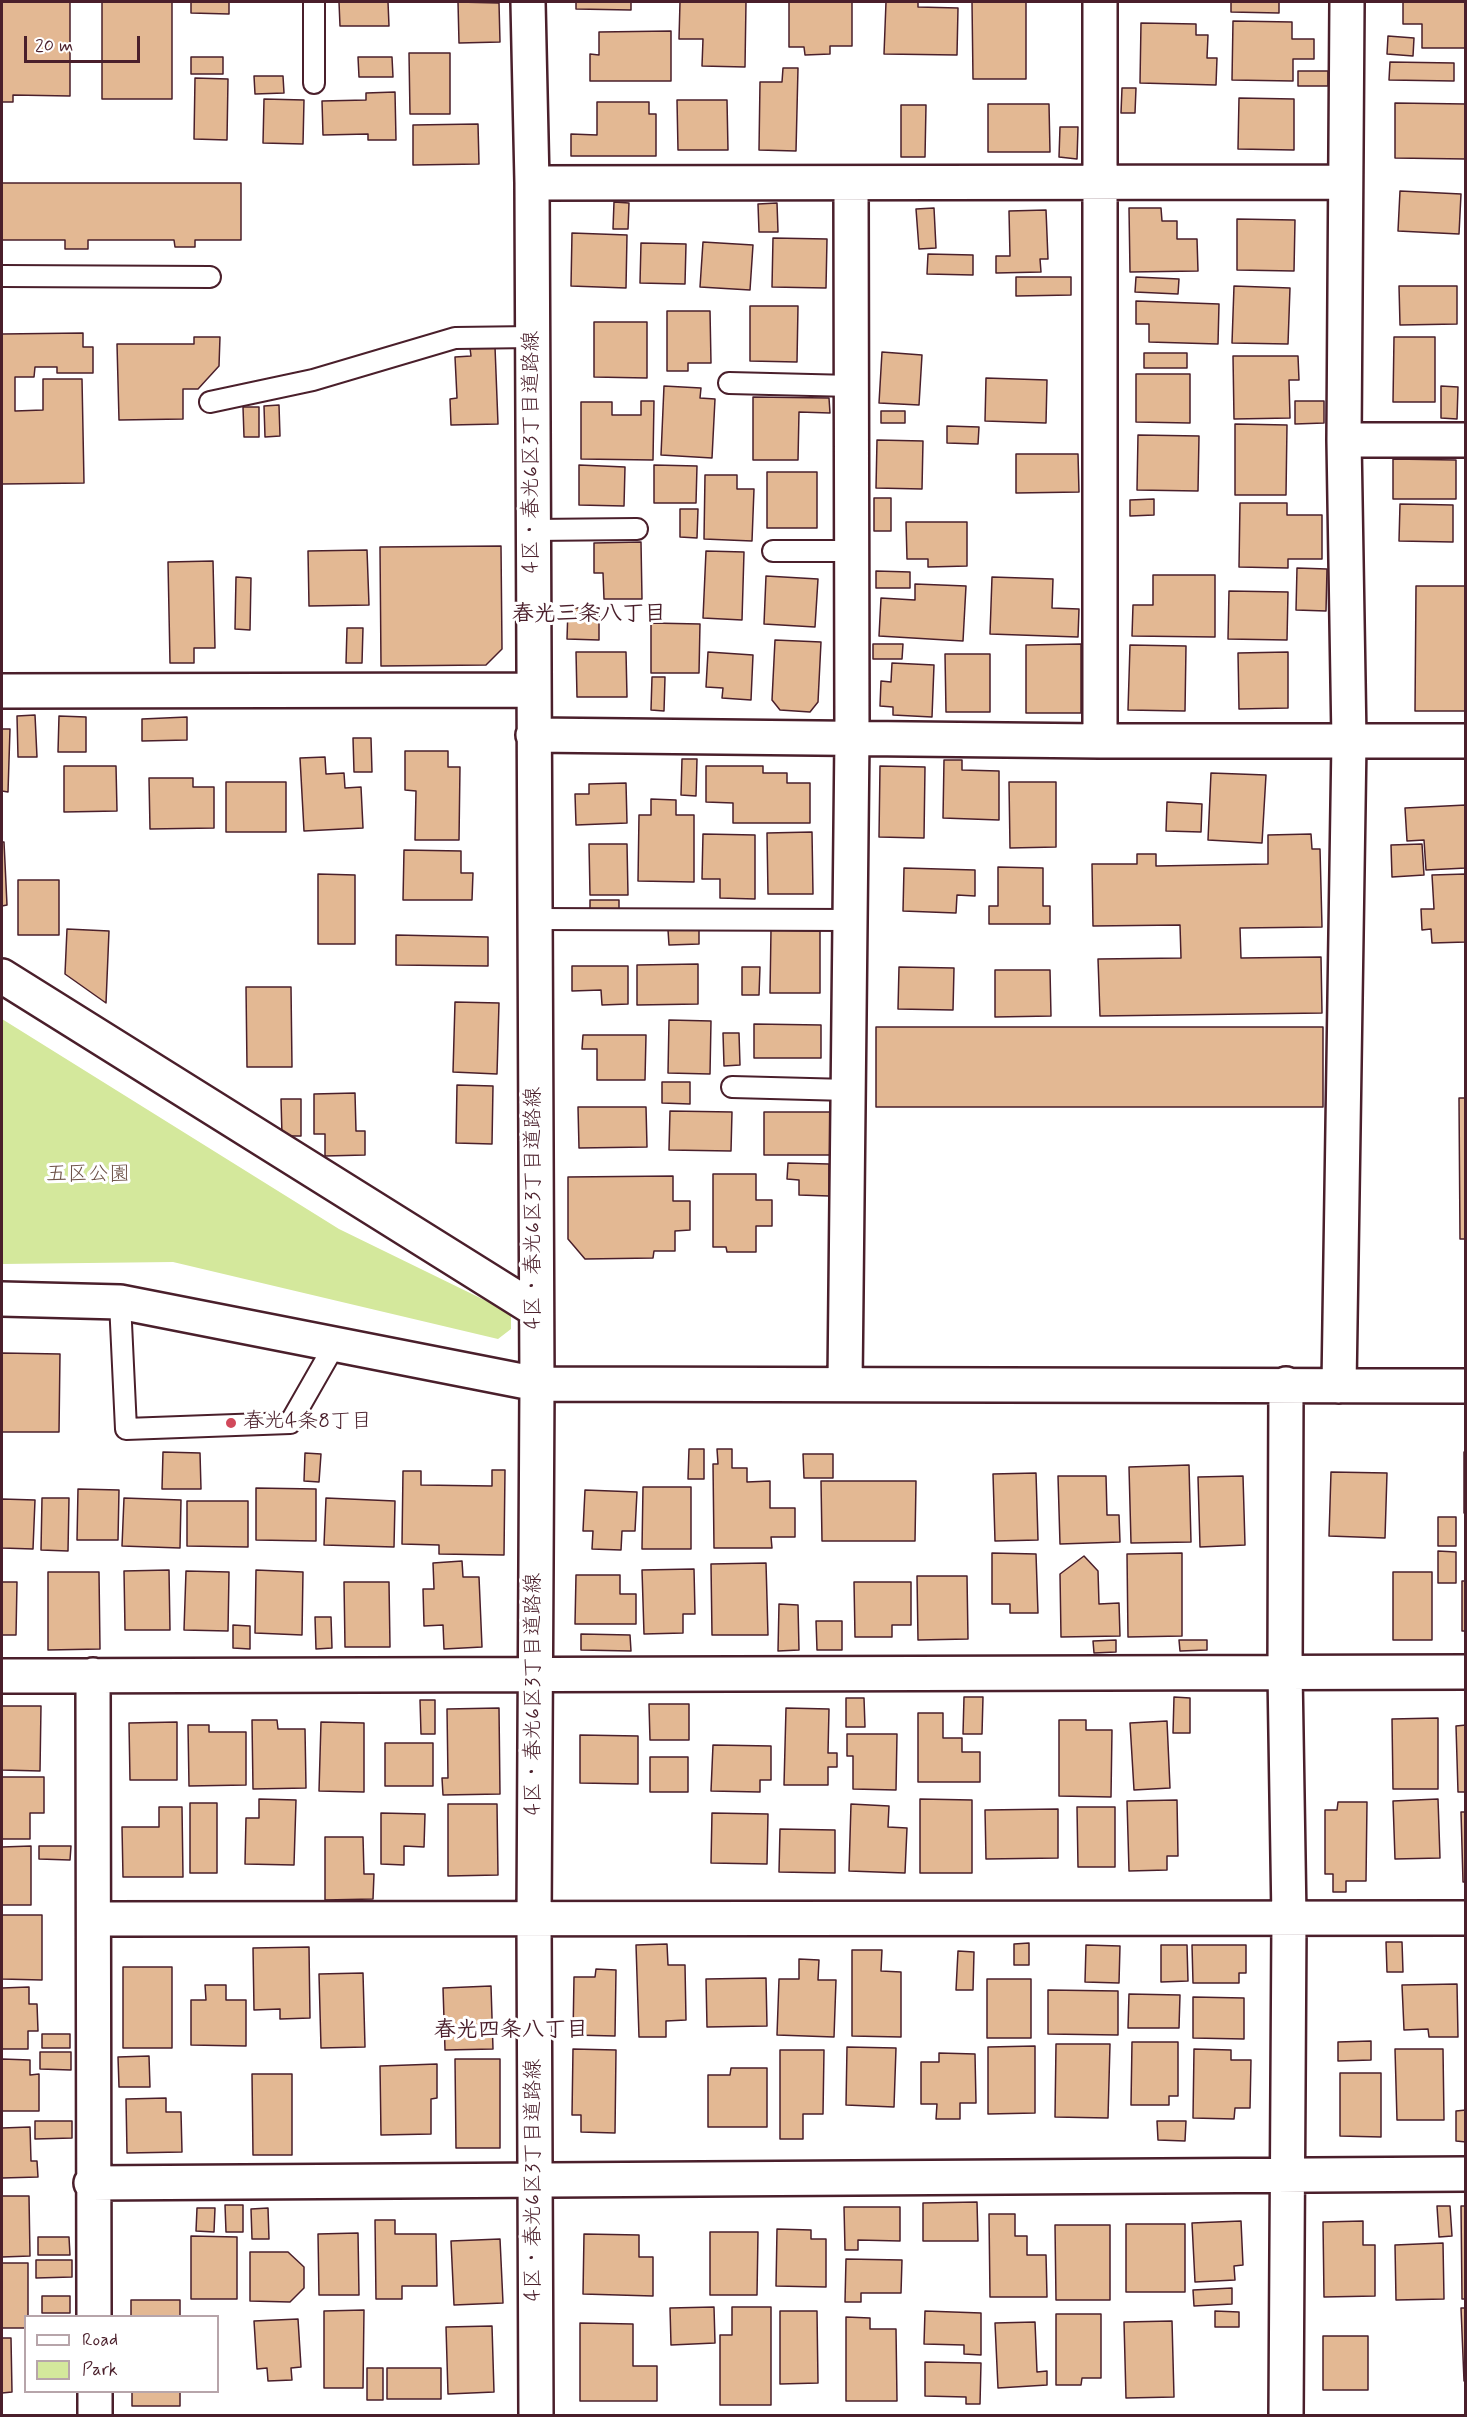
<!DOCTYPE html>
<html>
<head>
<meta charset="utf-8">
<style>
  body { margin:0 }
  #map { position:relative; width:1467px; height:2417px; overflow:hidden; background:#fff; font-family:Mynerve,sans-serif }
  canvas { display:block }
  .frame { position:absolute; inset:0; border:3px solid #4a1f2b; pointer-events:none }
  .legend { position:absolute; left:24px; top:2315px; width:195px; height:78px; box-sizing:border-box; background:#fff; border:2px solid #b7a5aa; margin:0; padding:8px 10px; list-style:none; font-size:18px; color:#4a1f2b }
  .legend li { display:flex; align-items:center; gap:12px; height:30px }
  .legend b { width:30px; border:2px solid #b7a5aa }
  .scale { position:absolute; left:24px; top:36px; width:116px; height:27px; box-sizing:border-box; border:3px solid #4a1f2b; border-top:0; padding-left:8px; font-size:18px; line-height:21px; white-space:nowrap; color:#4a1f2b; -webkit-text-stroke:4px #fff; paint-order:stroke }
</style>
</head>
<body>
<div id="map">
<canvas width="1467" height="2417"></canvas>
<div class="frame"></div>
<ul class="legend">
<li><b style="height:8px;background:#fff"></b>Road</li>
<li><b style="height:16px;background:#d4e89c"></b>Park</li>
</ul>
<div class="scale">20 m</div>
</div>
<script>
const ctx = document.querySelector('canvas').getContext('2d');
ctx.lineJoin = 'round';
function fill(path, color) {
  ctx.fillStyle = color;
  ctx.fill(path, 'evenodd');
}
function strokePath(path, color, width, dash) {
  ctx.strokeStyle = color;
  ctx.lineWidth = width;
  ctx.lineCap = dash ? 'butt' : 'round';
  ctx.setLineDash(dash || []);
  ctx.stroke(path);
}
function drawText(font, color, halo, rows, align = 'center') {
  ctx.font = font + ' Mynerve,"Klee One",sans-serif';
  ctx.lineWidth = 6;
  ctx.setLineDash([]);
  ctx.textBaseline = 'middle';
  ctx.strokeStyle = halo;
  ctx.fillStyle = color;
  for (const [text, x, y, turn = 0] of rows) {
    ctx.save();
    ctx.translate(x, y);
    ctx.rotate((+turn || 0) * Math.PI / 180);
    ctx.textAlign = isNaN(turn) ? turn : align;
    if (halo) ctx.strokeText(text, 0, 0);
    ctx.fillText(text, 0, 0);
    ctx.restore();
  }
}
fill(new Path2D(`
  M2,1019L339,1229L511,1313V1329L498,1339L173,1262L2,1264Z`), '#d4e89c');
const building = new Path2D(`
  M2,2H70V96L13,95V102H2Z
  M102,2H172V99H102Z
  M191,2H229V14L191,13Z
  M339,2H388L389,26H340Z
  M458,2L499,3L500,42L459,43Z
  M576,2H631V10L576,9Z
  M680,2H746L745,67L702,66L703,39H679Z
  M789,2H852V46H830V54L805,55L804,47H789Z
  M886,2H918V7L958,8L957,55L884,54Z
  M972,2H1026V79H973Z
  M1231,2H1279V13L1231,12Z
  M1403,2H1466V48H1422V24H1403Z
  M1233,21L1292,22V39H1314V59H1293V81L1232,80Z
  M1141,23L1196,24V35H1208L1207,58H1217L1216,85L1140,83Z
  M671,31V81H590V54L599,55V32Z
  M1388,36L1414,38L1413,56L1387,54Z
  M409,53H450V114H410Z
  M191,57H223V74H191Z
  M358,57H392L393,77H359Z
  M1390,62L1454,63V81L1389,80Z
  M783,68H798L796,151L759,150L760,82H782Z
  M1298,71H1328V86H1298Z
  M254,76H283L284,93L255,94Z
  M195,78L228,79L227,140L194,139Z
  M1122,88H1136L1135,113H1121Z
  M395,92L396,140H368V134L323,135L322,101L366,100V93Z
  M1239,98L1294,99V150L1238,149Z
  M264,99L304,100L303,144L263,143Z
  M677,100H727L728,150H678Z
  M597,102H649V114H656V156H571V134L597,135Z
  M1395,103L1466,104V159L1395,158Z
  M988,104H1049L1050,152H988Z
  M901,105H926L925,157H901Z
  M478,124L479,164L413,165V125Z
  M1060,127H1078L1077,159L1059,157Z
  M2,183H241V240H195V247H175L174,240H88V249H65V240H2Z
  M1400,191L1461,194L1459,234L1398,231Z
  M614,202L629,203L628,229H613Z
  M777,203L778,232H759L758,204Z
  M934,208L936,248L919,249L916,209Z
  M1129,208H1161L1162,221H1177V239H1197L1198,271L1130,272Z
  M1046,210L1048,259H1040L1041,272L996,273V256H1010L1009,211Z
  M1237,219L1295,220L1294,271L1237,270Z
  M572,233L627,235L626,288L571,286Z
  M773,238L827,239L826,288L772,287Z
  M703,242L753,245L750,290L700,287Z
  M641,243L686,244L685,284L640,283Z
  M928,254L973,255V275L927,274Z
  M1016,277H1071V295L1016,296Z
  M1136,277L1179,279L1178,294L1135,292Z
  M1234,286L1290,288L1288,344L1232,343Z
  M1399,286H1457V324L1400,325Z
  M1136,301L1219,304L1218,344L1149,342V324H1136Z
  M750,306H798L797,362L750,361Z
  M667,311H710L711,363H688V371H667Z
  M594,322H647V378L594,377Z
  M83,333V347H93V373H57V367H35L34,377H15V411L43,410V379H82L84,483L2,484V334Z
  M194,337H220L219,366L198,389H183V419L119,420L117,344H194Z
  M1394,337H1435V402H1393Z
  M495,347L498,424L451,425L450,399L457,398L455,357L471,356L470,348Z
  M882,352L922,355L919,405L879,403Z
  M1144,353H1187V368H1144Z
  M1233,356H1298L1299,380H1289L1290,418L1234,419Z
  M1136,374H1190V423L1136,422Z
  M986,378L1047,380L1046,423L985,421Z
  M664,386L701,388L700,398L715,399L712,458L661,455Z
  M1441,386L1458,387L1457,419L1441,418Z
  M753,397L829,398L830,413L799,412L798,460H753Z
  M641,401H654L653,460L581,459V402H612V415H641Z
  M1295,401H1324V423L1295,424Z
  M279,405L280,436L265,437L264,406Z
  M243,407H259V437H244Z
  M881,411H905V423H881Z
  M1235,424L1287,425L1286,495H1235Z
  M947,426L979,427L978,444L947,443Z
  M1138,435L1199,436L1198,491L1137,490Z
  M877,440L923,441L922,489L876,488Z
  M1016,454H1078L1079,492L1016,493Z
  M1393,459L1456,460V499H1393Z
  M579,465L625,467L624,506L579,505Z
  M654,465L697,466L696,503H654Z
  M767,472H817V528H767Z
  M705,475H737V489H754L752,541L704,539Z
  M874,498H891V531H874Z
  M1154,499V515L1130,516V500Z
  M1240,503H1287V515H1322V559H1288V568L1239,567Z
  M1400,504L1453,505V542L1399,541Z
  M680,509H698L697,538L680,537Z
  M906,522H967V566L928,567V559H907Z
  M641,542L642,599H604L603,573H594V543Z
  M501,546L502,649L486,665L381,666L380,547Z
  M367,550L369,605L309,606L308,551Z
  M706,551L744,552L742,620L703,618Z
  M213,561L215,648H194V663H170L168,562Z
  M1297,568L1327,569L1326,611L1296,610Z
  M876,571L910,572V588H876Z
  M1153,575H1215V637L1132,636L1133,605H1153Z
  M766,576L818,579L815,627L764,624Z
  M236,577L251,578L250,630L235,629Z
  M992,577L1053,579L1052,608L1079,609L1078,637L990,634Z
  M915,584L966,586L963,641L879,636L881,598L915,600Z
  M1416,586H1466V711H1415Z
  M1229,591L1288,592L1287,640L1228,639Z
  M568,608H599V640L567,639Z
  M651,623L700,624L699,673H651Z
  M347,628H363L362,663H346Z
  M775,640L821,642L818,702L810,712L780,710L772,700Z
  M873,644H903L902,659H873Z
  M1081,644V713H1026V645Z
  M1130,645L1186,646L1185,711L1128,710Z
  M576,652H626L627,697H577Z
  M708,652L753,655L751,700L722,698L723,688L706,687Z
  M1288,652V708L1239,709L1238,653Z
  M945,654H990V712H946Z
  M892,663L934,665L932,717L893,715V707L880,706L881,681L891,682Z
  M652,677H665L664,711L651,710Z
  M35,715L37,757H18L17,716Z
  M59,716L86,717V752H58Z
  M187,717V740L142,741V719Z
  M2,729H10L8,792L2,791Z
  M353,738H371L372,772H354Z
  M405,751H448V767H460L459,840H415L416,791L405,790Z
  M325,757L326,774L344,773L345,788L361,787L363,828L304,831L300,758Z
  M682,759H697L696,796L681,795Z
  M944,760H962V770L999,771V820L943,818Z
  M64,766H116L117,811L64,812Z
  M706,766H763V773H787V783H810V823H733V803L706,802Z
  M880,766L925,767L924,838L879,837Z
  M1211,773L1266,775L1262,843L1208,840Z
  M149,778H193V787H214V828L150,829Z
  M226,782H286V832H226Z
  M1009,782H1056V847L1010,848Z
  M626,783L627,823L576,825L575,794H589V784Z
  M651,799L676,800V815H694V882L638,881L639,815H651Z
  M1167,802L1202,804L1201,832L1166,831Z
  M1466,805V868L1426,870L1424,840L1407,841L1405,808Z
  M812,832L813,894H768L767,833Z
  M703,834L755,835V899L720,898V879H702Z
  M1311,834L1312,849H1320L1322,927L1240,928L1241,958L1321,957L1322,1013L1100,1016L1098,959L1181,958L1180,925L1093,926L1092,864H1137V854H1156V866L1268,864V835Z
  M2,842H4L7,905L2,906Z
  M589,844H627L628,895H590Z
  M1422,844L1424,875L1392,877L1391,845Z
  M404,850L461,851V873H473L472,900H403Z
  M998,867L1043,868V906H1050V924H989V906H998Z
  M904,868L975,870V896L957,895L956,913L903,911Z
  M318,874L355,875V944H318Z
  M1466,874V942L1432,943L1431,929L1422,930L1421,909H1434L1432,875Z
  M18,880H59V935H18Z
  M590,900H619V914H590Z
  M67,929L109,931L106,1003L65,974Z
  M668,930H699V944L669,945Z
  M771,930L820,931V993H770Z
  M396,935L488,937V966L396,965Z
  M698,964V1004L637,1005V965Z
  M572,966H628V1004L602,1005L601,990L572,991Z
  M742,967H760L759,995H742Z
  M899,967L954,968L953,1010L898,1009Z
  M995,970H1050L1051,1016L995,1017Z
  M246,987H291L292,1067H247Z
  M455,1002L499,1003L497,1074L453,1072Z
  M669,1020L711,1021L710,1074L668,1073Z
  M754,1024L821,1025V1058H754Z
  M876,1027H1323V1107H876Z
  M723,1033H739L740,1065L724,1066Z
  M583,1035H646L645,1080H597V1049H582Z
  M662,1082H690V1104L662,1103Z
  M457,1085L493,1086L492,1144L456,1143Z
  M355,1093L356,1131H365V1155L325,1156V1134H314V1094Z
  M1459,1098H1466V1239H1460Z
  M281,1099H301V1136H282Z
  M578,1107H646L647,1147L579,1148Z
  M670,1111L732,1112L731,1151L669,1150Z
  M764,1112H830V1155H764Z
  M788,1163L829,1164V1196L799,1195V1180L787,1179Z
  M713,1174H756V1200H772V1226H756V1252H727L726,1247H713Z
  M673,1176V1201H690V1230L675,1231V1251H654L653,1258L585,1259L568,1239V1177Z
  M2,1353L60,1354L59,1432H2Z
  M689,1449H704V1479H688Z
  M717,1449H732V1468H747V1482L770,1481V1508H795V1537H771L772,1548H714L713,1464H718Z
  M163,1452L200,1453L201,1489H162Z
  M1464,1452H1466V1513H1464Z
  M305,1453L321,1454L319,1482L304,1481Z
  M803,1454H833V1478H804Z
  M1189,1465L1191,1542L1131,1543L1129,1467Z
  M492,1470H505L504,1555L439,1554V1545L402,1544L403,1471H421V1485L492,1486Z
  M1331,1472L1387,1473L1385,1538L1329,1536Z
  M1036,1473L1038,1540L995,1541L993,1474Z
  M1058,1476H1106L1107,1515H1119L1120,1542L1060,1544Z
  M1243,1476L1245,1545L1200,1547L1198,1477Z
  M821,1481H916L915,1541H822Z
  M643,1487H691V1549H642Z
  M256,1488L316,1489V1541L256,1540Z
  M78,1489L119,1490L118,1540H77Z
  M585,1490L637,1492L635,1531H622L621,1550L592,1549L593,1531H583Z
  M42,1498H69L68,1551L41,1550Z
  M124,1498L181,1500L180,1548L122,1546Z
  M326,1498L395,1501L394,1547L324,1545Z
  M2,1499L35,1500L33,1549L2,1548Z
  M187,1501H248V1547L187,1546Z
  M1438,1517H1456V1546H1438Z
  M1438,1551L1456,1552V1583H1438Z
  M992,1553L1036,1554L1038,1613H1010V1604H992Z
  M1182,1553V1636L1128,1637L1127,1554Z
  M1084,1556L1098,1571L1099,1604L1119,1603L1120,1636L1061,1637L1060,1574Z
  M462,1561L463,1577H479L482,1647L444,1649L443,1625L424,1626L423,1589H434L433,1563Z
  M766,1563L768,1635H712L711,1564Z
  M694,1569L695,1614H683V1633L644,1634L642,1570Z
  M169,1570L170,1630H125L124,1571Z
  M256,1570L303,1572L302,1635L255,1633Z
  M186,1571L229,1572L228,1631L184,1630Z
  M48,1572H99L100,1649L48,1650Z
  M1393,1572H1432V1640H1393Z
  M576,1575H620V1594H636V1624H575Z
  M917,1576H967L968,1639L918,1640Z
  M1462,1581H1466V1631H1462Z
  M2,1582H17L16,1635H2Z
  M344,1582H389L390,1647H345Z
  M854,1582H911V1625H892V1637H855Z
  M779,1604L798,1605L799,1650L778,1651Z
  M315,1617H331L332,1648L316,1649Z
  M816,1621H842V1650H817Z
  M233,1625L250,1626V1649L233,1648Z
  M581,1634L630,1635L631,1651L581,1650Z
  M1116,1640V1652L1094,1653L1093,1641Z
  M1179,1640H1207V1650L1180,1651Z
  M964,1697H983L982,1734H963Z
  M1174,1697L1190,1698V1733H1173Z
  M846,1698H864L865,1727H846Z
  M420,1700H435V1734H421Z
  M649,1704H689V1740H650Z
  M2,1706H41L40,1771L2,1770Z
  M499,1708L500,1794L443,1795L442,1778H448L447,1709Z
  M786,1708L829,1709L828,1753H837V1767H828V1785H784Z
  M918,1713H943V1738H962V1752H980V1782H918Z
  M1438,1718V1789H1393L1392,1719Z
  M252,1720H277L278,1729H305L306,1788L253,1789Z
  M1059,1720H1086V1730H1112L1111,1797L1059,1796Z
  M1167,1721L1170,1788L1134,1790L1130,1723Z
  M177,1722V1780H130L129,1723Z
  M321,1722L364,1723V1792L319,1791Z
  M188,1725H209V1732H246V1785L189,1786Z
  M1466,1725V1792H1458L1456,1726Z
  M847,1734H897L896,1790L853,1789V1756H847Z
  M580,1735L638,1736V1784L580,1783Z
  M385,1743H433V1786H385Z
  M713,1745L771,1746V1780H760V1792L711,1791Z
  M650,1757H688V1792H650Z
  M2,1777H44V1813H30V1839H2Z
  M259,1799L296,1800L294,1865L245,1864L246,1818H259Z
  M920,1799L972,1800V1873H920Z
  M1438,1799L1440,1858L1395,1859L1393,1801Z
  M1177,1800L1178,1856H1167V1870L1129,1871L1127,1801Z
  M1338,1802H1367L1366,1881H1346V1892H1333V1874H1325V1810H1337Z
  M190,1803H217V1873H190Z
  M448,1804H497L498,1875L448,1876Z
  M851,1804L889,1806L888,1827L907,1828L905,1873L849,1871Z
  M159,1807H182L183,1877H123L122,1827H159Z
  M1077,1807H1115V1867H1078Z
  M1058,1809V1858L986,1859L985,1810Z
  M1461,1812H1466V1882H1463Z
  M381,1813L425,1814L424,1847L404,1846V1865L381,1864Z
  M712,1813L768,1814L767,1864L711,1863Z
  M780,1829L835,1830V1873L779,1872Z
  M325,1837H363L364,1874H374L373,1899L325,1900Z
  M31,1846V1905H2V1847Z
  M39,1846H71L70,1860L39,1859Z
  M2,1915H42V1980L2,1979Z
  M1386,1942H1402L1403,1972H1387Z
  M1029,1943V1965H1014V1944Z
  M667,1944L668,1965H685L686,2020L666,2021V2037H639L636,1945Z
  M1086,1945L1120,1946L1119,1983L1085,1982Z
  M1161,1945H1187L1188,1981L1161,1982Z
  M1192,1945H1246V1973H1239V1983H1193Z
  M309,1947L310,2018L280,2019V2009L254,2010L253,1948Z
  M852,1950H882L881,1971L901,1972V2037L852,2036Z
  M958,1951L974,1952L973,1990H956Z
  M799,1959L819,1960L818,1980H836L834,2037L777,2035L779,1979H799Z
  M123,1967H172V2048H123Z
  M596,1969L616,1970L615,2036L573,2035L574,1977H595Z
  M363,1973L365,2047L321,2048L319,1974Z
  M766,1978L767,2026L707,2027L706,1979Z
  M987,1979H1031V2038H987Z
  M1457,1984L1458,2037H1429L1428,2029L1404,2030L1402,1985Z
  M205,1985H226V2000H246V2046L191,2045V2000H206Z
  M491,1986L493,2049L445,2050L443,1988Z
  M29,1987V2004H37L38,2031H28V2049H2V1988Z
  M1048,1990L1118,1991V2035L1048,2034Z
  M1129,1994L1180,1995L1179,2028H1128Z
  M1193,1997L1244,1998V2039L1193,2038Z
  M42,2034H70V2048H42Z
  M1371,2041V2060L1338,2061V2042Z
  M1132,2042H1178V2096H1169V2105H1131Z
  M1056,2044H1110L1108,2118L1055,2117Z
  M1035,2046V2113L988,2114V2047Z
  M847,2047L896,2048L894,2107L846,2105Z
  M573,2049L616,2050L615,2133L581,2132V2115H572Z
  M1194,2049L1231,2050V2060H1251L1250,2108H1235L1234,2119L1193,2118Z
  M1395,2049H1443L1444,2120H1397Z
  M780,2050H824L823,2114H803V2139H780Z
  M40,2052H71V2070L40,2069Z
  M939,2053L975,2054L976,2103H960V2119H936L937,2104H921V2062H939Z
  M149,2056L150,2087H119L118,2057Z
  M2,2059L30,2060V2075L39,2074V2111H2Z
  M455,2059H500V2148H456Z
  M437,2064V2098L431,2099V2134L381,2135L380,2066Z
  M731,2068H767V2127H708V2075H730Z
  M1340,2073H1381V2137L1340,2136Z
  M252,2074H292V2155H253Z
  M166,2098V2112H181L182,2152L127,2153L126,2099Z
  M1466,2110V2142L1456,2141V2111Z
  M35,2121H72V2138L35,2139Z
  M1157,2121H1186L1185,2141L1158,2140Z
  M30,2127L31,2161H37L38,2177L2,2178V2128Z
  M2,2196H29L30,2256L2,2257Z
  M977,2202L978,2241H923V2203Z
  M225,2205H243V2232H226Z
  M1437,2206H1450L1452,2236L1439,2237Z
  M1461,2206H1466V2299H1462Z
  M844,2207H900V2241L858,2240V2250H845Z
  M197,2208H215L214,2232L196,2231Z
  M268,2208L269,2239H252L251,2209Z
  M989,2214H1015V2236H1027V2255H1046L1047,2297H990Z
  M375,2220H395V2234H436L437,2286H402V2299H376Z
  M1241,2221L1243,2265L1234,2266L1235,2280L1195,2282L1192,2223Z
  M1363,2221V2245H1375V2296L1324,2297L1323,2222Z
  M1126,2224H1185V2292H1126Z
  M1055,2225H1110V2300H1056Z
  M777,2229L811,2230V2239H826V2287L776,2286Z
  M710,2232H758L757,2295H710Z
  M358,2233L359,2295H319L318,2234Z
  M584,2234L639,2235V2257H653V2296L583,2294Z
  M191,2236L237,2237V2299H191Z
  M38,2237H69L70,2255H38Z
  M500,2239L503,2303L454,2305L451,2241Z
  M1443,2243L1444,2299L1396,2300L1395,2245Z
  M250,2252H288L304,2267V2288L290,2302L250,2301Z
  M846,2259L902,2260L901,2293H861V2302H845Z
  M36,2260H72V2277L36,2278Z
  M2,2263H28V2316H26V2328H2Z
  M1232,2288V2304L1194,2306L1193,2290Z
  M42,2296H70V2313H42Z
  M131,2300H180V2316H131Z
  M714,2307L715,2343L671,2345L670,2308Z
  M732,2307H771V2405H720V2335H732Z
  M1461,2308H1466V2381H1464Z
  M364,2310L363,2388H324V2311Z
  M780,2311H817L818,2383L780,2384Z
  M925,2311L981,2313V2355L964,2354V2345L924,2344Z
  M1215,2311L1239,2312V2327H1215Z
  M1056,2314H1101V2378H1082L1081,2385H1056Z
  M846,2317L870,2318V2329H896L897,2401H846Z
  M298,2319L301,2367L291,2368L292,2380L268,2381L267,2368L257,2369L254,2321Z
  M1172,2321L1174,2397L1126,2398L1124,2322Z
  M1035,2322L1037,2372L1047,2371V2385L998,2388L995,2323Z
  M580,2323L633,2324V2366H657V2401H580Z
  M492,2326L494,2392L448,2394L446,2327Z
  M1323,2336H1368V2390H1323Z
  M2,2338H11L12,2392L2,2393Z
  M925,2362L981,2363L980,2404H966V2397L925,2396Z
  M367,2368H383V2400H367Z
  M387,2368H441V2399H387Z
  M132,2392H180V2406H132Z`);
fill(building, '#e3b893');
strokePath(building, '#4a1f2b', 1.5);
const service = new Path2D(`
  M314,2V83
  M2,276L210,277
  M729,383L852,386
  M210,402L313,380L455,338L533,337
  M533,530L637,529
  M773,551H852
  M534,919L850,920
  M732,1087L848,1090
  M120,1302L126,1429L290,1423L334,1346`);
const minor = new Path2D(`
  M528,2L532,183L537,1384L534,1921L536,2416
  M532,183L1345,182
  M1344,440H1466
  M2,691L533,690
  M533,735L1100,741H1466
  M1100,741V2
  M2,976L536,1310
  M2,1299L120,1302L537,1384L1466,1386
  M845,1383L852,737L851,185
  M1286,1384L1285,1672L1289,1919L1286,2416
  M1339,1386L1349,741L1344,440L1347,2
  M93,1675L94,2316
  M2,1676L1466,1672
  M94,1919L1466,1918
  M91,2183L1466,2174
  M95,2392V2416`);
strokePath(service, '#4a1f2b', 24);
strokePath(minor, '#4a1f2b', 38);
strokePath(service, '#fff', 20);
strokePath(minor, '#fff', 33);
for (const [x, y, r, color] of [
  [231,1423,6,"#d1495b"]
]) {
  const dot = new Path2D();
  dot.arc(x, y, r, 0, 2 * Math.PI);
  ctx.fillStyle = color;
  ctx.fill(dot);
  strokePath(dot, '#fff', 2);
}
drawText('21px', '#4a1f2b', '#fff', [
  ["4区・春光6区3丁目道路線",533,452,-90],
  ["4区・春光6区3丁目道路線",535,1208,-90],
  ["4区・春光6区3丁目道路線",535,1694,-90],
  ["4区・春光6区3丁目道路線",535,2180,-90]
]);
drawText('21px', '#6c5147', '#fff', [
  ["五区公園",88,1176]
]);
drawText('21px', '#4a1f2b', '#fff', [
  ["春光4条8丁目",243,1423]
], 'left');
drawText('bold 22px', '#4a1f2b', '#fff', [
  ["春光三条八丁目",589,615],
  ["春光四条八丁目",511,2031]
]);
</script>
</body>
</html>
